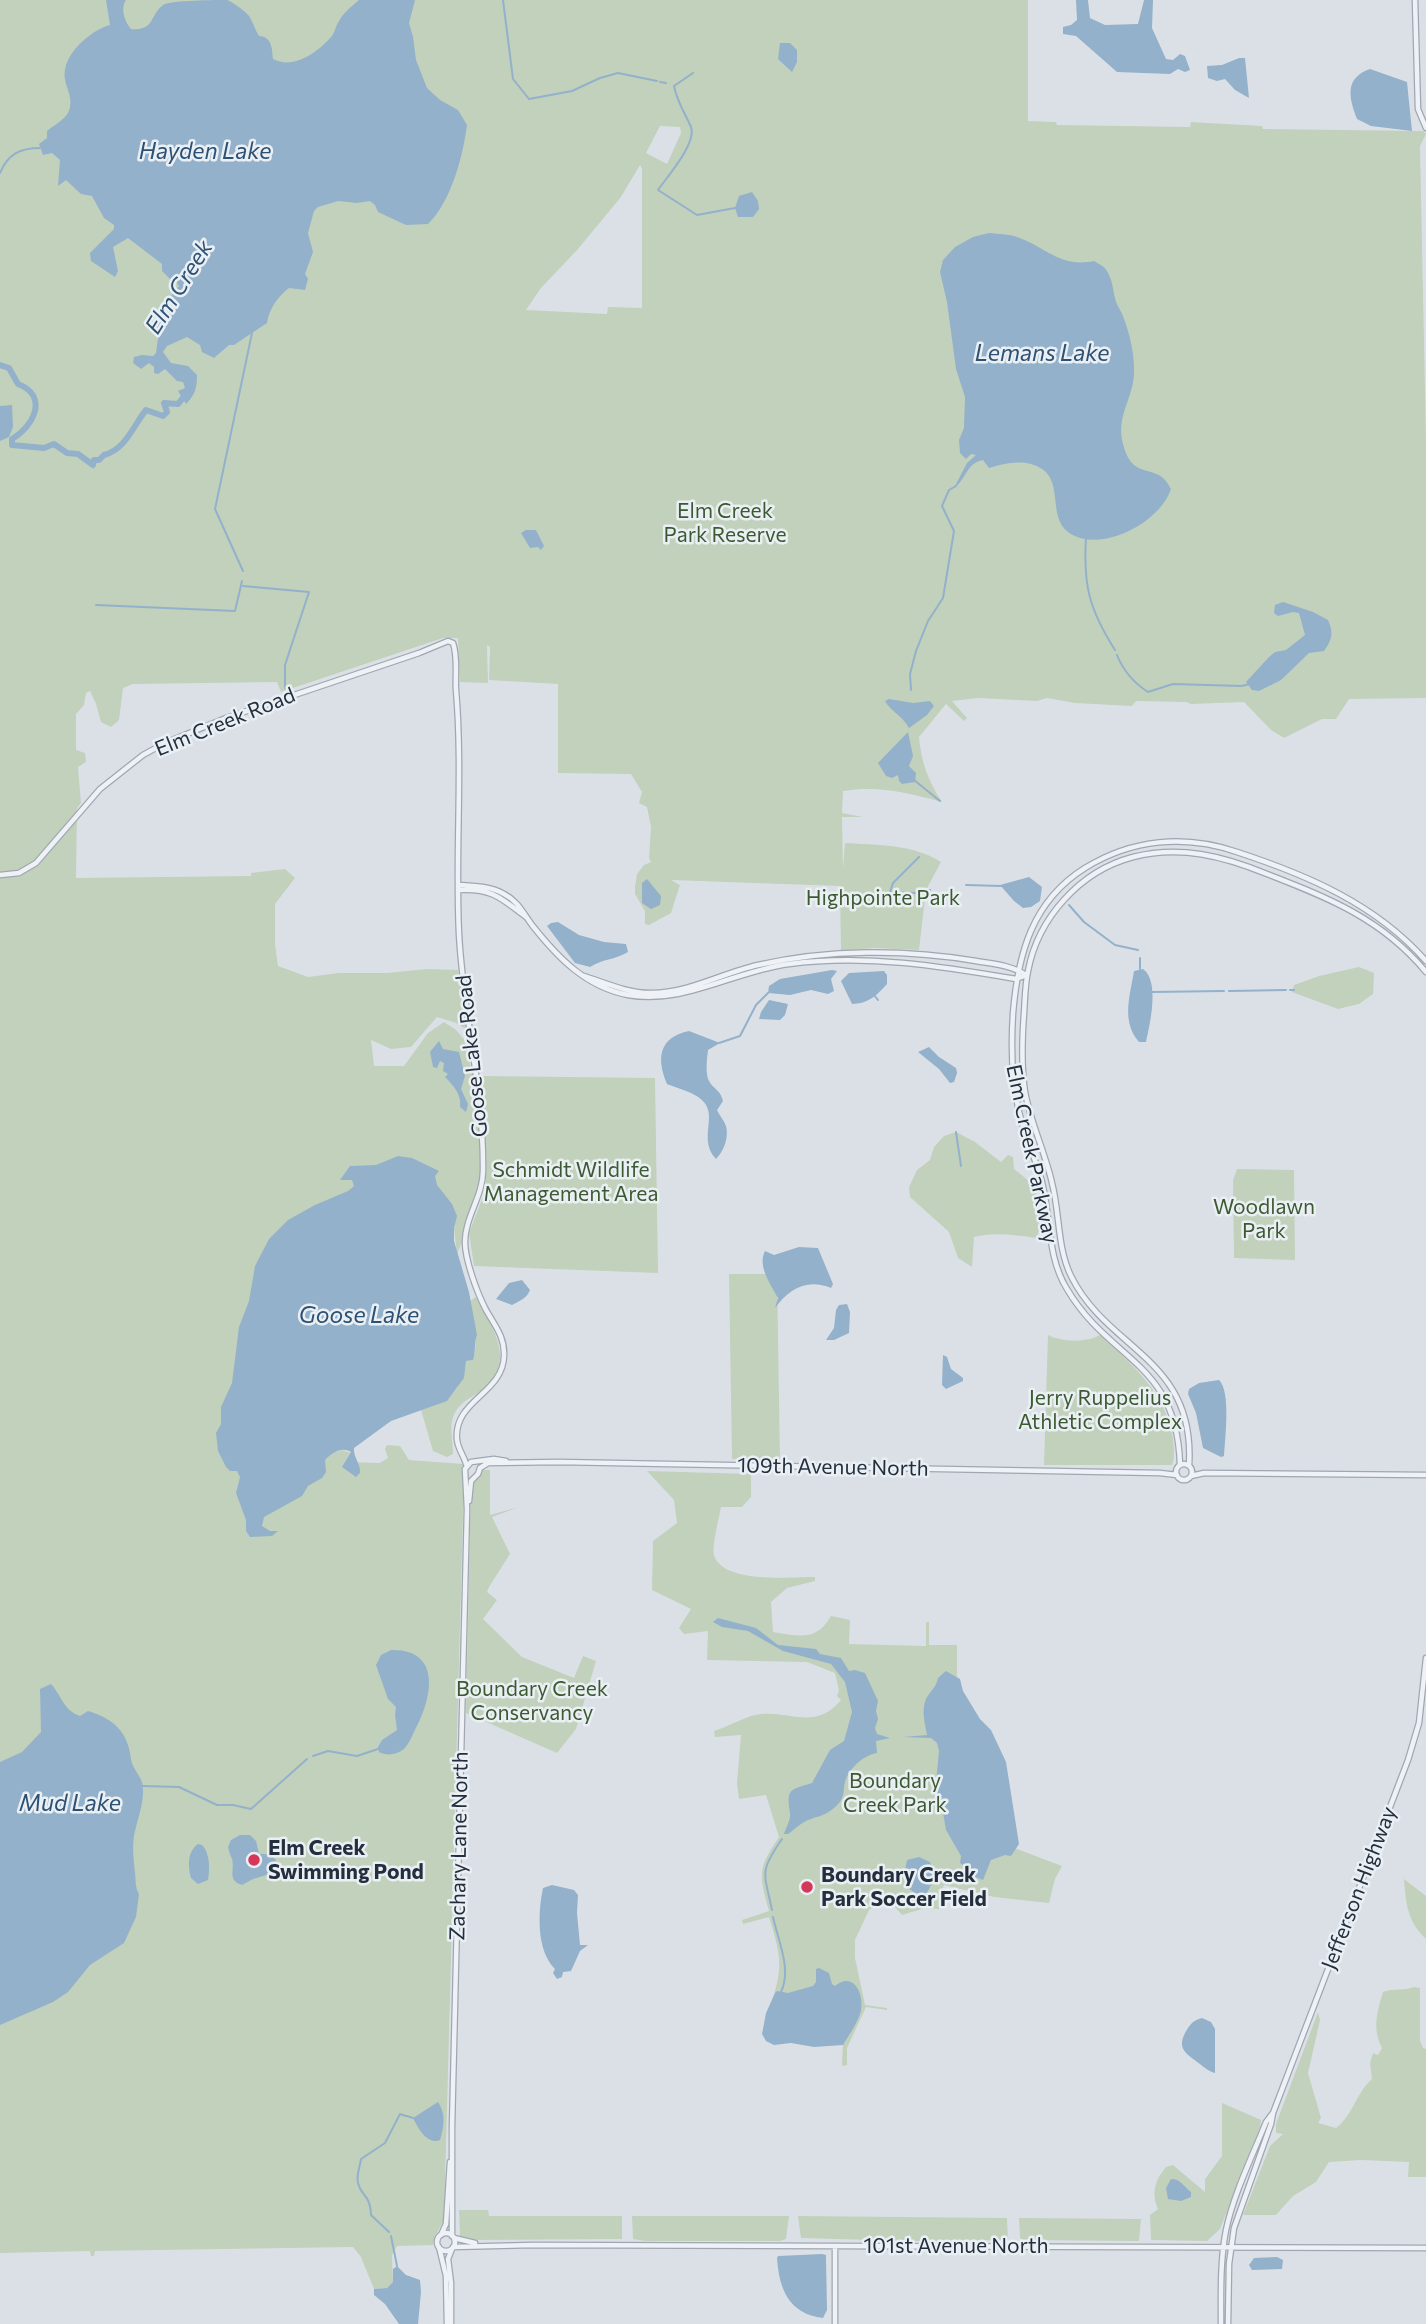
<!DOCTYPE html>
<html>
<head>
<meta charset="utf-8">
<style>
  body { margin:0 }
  canvas { display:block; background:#dbe0e7 }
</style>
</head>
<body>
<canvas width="1426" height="2324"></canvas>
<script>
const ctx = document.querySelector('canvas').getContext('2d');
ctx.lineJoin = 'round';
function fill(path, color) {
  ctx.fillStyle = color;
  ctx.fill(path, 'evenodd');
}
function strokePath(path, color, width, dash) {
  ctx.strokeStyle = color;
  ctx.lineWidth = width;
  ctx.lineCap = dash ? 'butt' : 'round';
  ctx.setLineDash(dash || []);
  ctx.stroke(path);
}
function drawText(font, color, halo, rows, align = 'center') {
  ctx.font = font + ' Commissioner,sans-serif';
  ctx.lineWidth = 5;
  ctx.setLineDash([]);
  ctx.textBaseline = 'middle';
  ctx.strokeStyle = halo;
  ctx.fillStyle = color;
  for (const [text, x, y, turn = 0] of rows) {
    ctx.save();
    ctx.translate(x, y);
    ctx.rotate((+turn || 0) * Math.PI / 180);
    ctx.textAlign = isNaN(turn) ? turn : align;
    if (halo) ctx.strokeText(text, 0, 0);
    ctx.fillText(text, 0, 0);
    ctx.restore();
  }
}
fill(new Path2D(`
  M0,0H1028V121L1056,122L1057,125L1190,127L1191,122L1262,126L1263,129L1423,131L1426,134L1420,146L1426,441V698L1349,699L1336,719H1322L1284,738L1271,730L1244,702L1191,704L1186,702L1136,701L1132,706L1075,703L1047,698L1037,701L978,698L952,701L967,718L964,721L946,704L919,737C921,761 928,781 942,802C910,793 876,785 843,791L842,813L863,817H842L843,869L845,843C877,845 913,844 941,862L926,890L919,950L874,948L841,951L840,886L671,880L680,885L671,913L649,925L645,924V911L635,894V886L637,874L644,865L651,862L649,858L651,827L647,807L639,803L642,792L631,774L558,773V684L489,680L490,647L487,645L488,683L460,682L458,638H443L281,692L277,682L133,684L123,688L119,720L111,727L101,722L96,704L90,691L86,693L84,705L76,714V750L85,753L86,762L78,767L81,803L77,808L76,878L251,876V873L285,869L295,878L275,904V944L278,966L308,977L339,973H387L427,969L458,970L467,1030L456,1023L437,1017L411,1047L391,1049L371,1040L374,1066H404L428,1033L444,1022L456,1030L469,1045L470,1065H479L480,1076L655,1078L658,1273L474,1266L469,1233L486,1189L484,1138L485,1166L465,1244L463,1240L457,1254L454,1228L456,1224L241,1470L259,1528L262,1514L332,1453L342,1450L351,1453L345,1462L380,1463L388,1458L385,1449L387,1445L400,1446L409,1460L463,1464L464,1475L444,2220L435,2236L433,2245L397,2246L392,2255L393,2282L387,2288L374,2289L361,2257L353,2247L95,2251L94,2256H91L90,2251L0,2253ZM660,126L680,127L681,133L667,164L646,153ZM640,165L642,169V308L608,307L607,314L526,310L541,288L578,249L621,197Z
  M1359,967L1374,973L1373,994L1359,1004L1338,1009L1292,992L1294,985L1319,976Z
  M956,1132L975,1142L1001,1162L1008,1155L1013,1157L1014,1169C1019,1173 1026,1178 1031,1184C1040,1195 1044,1226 1036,1238C1014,1235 996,1232 974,1237L972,1267L958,1258L949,1232L910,1197L909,1187L917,1170L930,1160L934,1147L944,1136Z
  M1237,1169L1294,1170L1295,1260L1234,1258L1233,1180Z
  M729,1274H777L780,1460L732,1459Z
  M476,1297C492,1327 518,1361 482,1390C469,1400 457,1402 452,1421C450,1430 453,1444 453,1454L447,1457L433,1451L421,1410C449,1401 462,1391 466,1361L473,1360C479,1339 474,1322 470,1301Z
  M1048,1335C1062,1342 1086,1343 1100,1335C1133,1365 1166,1393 1173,1439C1174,1448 1175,1458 1172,1465H1044Z
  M482,1470H490V1515L519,1507L492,1517L510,1554L489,1587L487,1592L497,1600L483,1619L522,1657L574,1678L583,1656L596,1661L576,1729L557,1753L466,1713L471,1486L473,1481L480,1476Z
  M647,1471L751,1474V1497L742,1507H721C719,1518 712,1545 714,1555C722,1584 791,1577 815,1577V1581L787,1588L771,1602L773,1632C799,1636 816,1642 831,1616L850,1620L849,1644L926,1646V1622H929V1645H957V1681L1009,1846L1062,1866L1055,1879L1049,1903L994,1897L944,1885L939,1900V1909L925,1908L902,1915L887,1898L869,1910L855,1940V1958L865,2005L887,2008V2010L866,2007L847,2048V2065L842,2066L843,2044L773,1998C784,1964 779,1950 769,1917L743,1924L742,1920L769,1911C759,1875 757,1869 779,1837L766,1795L739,1799L737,1783L741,1735L715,1737L714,1731C727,1727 739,1720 751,1716C785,1706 813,1734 841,1700L837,1696L839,1690L835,1673L807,1662L707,1660L708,1631L684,1634L679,1628L691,1609L652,1590L653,1541L677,1523L674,1500Z
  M1404,1879L1426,1896V1939C1407,1921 1406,1903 1404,1879Z
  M1414,1987L1420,1988V2041L1423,2048L1426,2049V2177H1408L1409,2162L1361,2160L1329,2162L1316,2182L1293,2196L1276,2215H1243L1270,2146L1283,2134L1276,2133V2124L1318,2012L1320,2020L1308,2073L1321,2118L1318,2123L1336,2128C1353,2115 1356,2093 1372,2079L1370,2063L1373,2053L1378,2055L1382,2048C1372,2028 1377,2013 1383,1992C1394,1988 1403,1991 1414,1987Z
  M1222,2103L1261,2120L1260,2127L1220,2229L1207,2241L1151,2240L1150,2215L1158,2209C1151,2193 1155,2180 1166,2167L1173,2165L1205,2192V2179L1222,2156Z
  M459,2210H488L489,2216H622V2239L472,2240L460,2236Z
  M632,2216H789L786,2239L780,2241H645L633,2239Z
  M798,2216L1007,2218L1008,2240L907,2241L801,2238Z
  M1019,2218L1141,2219L1139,2241L1023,2240L1020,2238Z`), '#c2d1bc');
fill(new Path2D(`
  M106,0H126C120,9 125,22 131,29C155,31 149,16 163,5C171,0 217,0 227,0C233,2 246,12 249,16C253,22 255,30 259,36C272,37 272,48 273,59C294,70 318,52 332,36C335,32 336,25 339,21C343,13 352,6 359,0H415L409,23L413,37L416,60L427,88L440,100L458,110L467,125C463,156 451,202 428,224L406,225L378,212L375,205L370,201L357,203L338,201L318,207L314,211L308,233L313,252L305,274L308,279L305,290L289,288C278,296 269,309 267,323L234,345H229L214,358L202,352L200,345L187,337L167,346L163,352L171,363L188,366L197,375C197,388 195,395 186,404L178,391L185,388L183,382L177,381L165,369L158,374L154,373V367L149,363L141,369L133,363L134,357L142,355L153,356L156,353L159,331L150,325L144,326L143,324L157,320L168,322L172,294L179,286L175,279H170L162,271V264L128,238L113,247L118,271L115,277L91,261L90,253L114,229V225L104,218L92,196L81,194L66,180L58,186L60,160L52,153L43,155L39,144L47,138V131C53,126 64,120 68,113C76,97 62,85 65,70C68,50 92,30 110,25Z
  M1076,0H1088L1090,18L1105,25L1138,24L1144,0H1153L1152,28L1166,59L1173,60L1180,54L1185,56L1190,70L1185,72L1178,69L1170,74L1117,72L1076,36L1063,34V27L1071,25L1077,20Z
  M780,43H790L797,50V62L792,72L778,59Z
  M1239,58H1245L1249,98L1235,90L1225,79L1217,81L1208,78L1207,66L1222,65Z
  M1370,69L1407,82L1412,131L1371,126L1357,119C1349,98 1344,78 1370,69Z
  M752,192L758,201L759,209L753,217H738L735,208L739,196Z
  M989,233C998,234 1009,234 1017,237C1046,247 1060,268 1094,261C1099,264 1104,266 1107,271C1113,281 1113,291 1116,302C1118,307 1121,311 1123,316C1130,334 1135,356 1134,375C1132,401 1116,416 1123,444C1133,484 1158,460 1171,489C1160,523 1099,555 1068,532C1048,517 1063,483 1042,469C1026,458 1005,463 989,468L983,460C966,463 966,480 954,488L967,463L976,455L971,454L966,459L960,453L959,440L964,428L965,397L956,369L947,302L940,272L943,260L955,247L973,237Z
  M12,405L13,427L9,437L0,441V406Z
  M526,530H536L544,546L541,550L538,547L530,548L521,533Z
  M1283,602L1313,612L1328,620C1334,633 1332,640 1324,651L1309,653L1281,680L1259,691L1252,690L1246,682L1269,657L1275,652L1286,650L1305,635L1299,613L1293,612L1278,616L1274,613L1275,605Z
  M889,699L913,703L930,701L934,706L927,715L909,728C903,716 890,711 885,701Z
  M908,732L913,756L909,766L916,773L915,782L902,784L899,781L898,775L892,778L886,776L878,763Z
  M1029,877L1042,887L1040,901L1031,907L1023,908L1014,901L1000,885Z
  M647,879L661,896L660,905L651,909L642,903V883Z
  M558,922L579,935L604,942L626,944L628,952C615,960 602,959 590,967L575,963L547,926L551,923Z
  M1143,969C1160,981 1150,1024 1146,1042H1139C1121,1021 1130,996 1134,971Z
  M832,970L837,971L831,979L834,991L828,994L811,990L790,995L768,993L769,986L780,979Z
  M884,971L887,975V984C877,995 868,1004 852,1004L841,981L849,973Z
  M769,1000L788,1004L785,1015L780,1020L759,1019L761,1012Z
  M689,1031L720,1043L708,1050C707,1059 705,1073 709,1081C714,1090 720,1089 723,1101L717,1110C719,1115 724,1120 726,1126C729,1137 724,1151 716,1159C699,1141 715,1120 706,1105C699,1093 679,1089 667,1084C656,1058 659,1037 689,1031Z
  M439,1041L443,1049L459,1052L465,1076L461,1089L468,1104L466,1112L460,1107C462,1095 453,1085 445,1077L448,1074L443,1071L444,1063L440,1061L437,1068L433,1067L430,1052Z
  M929,1047L939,1057L956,1068L957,1073L954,1082L950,1083L939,1069L918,1052Z
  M398,1156L412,1158L439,1171L435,1176L437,1185L452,1204L457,1216L454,1228V1241L469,1292L477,1335C474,1342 476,1351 473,1360L466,1361L464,1378L447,1401L391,1421L354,1448C353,1457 361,1464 360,1473L356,1477L342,1467L351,1452C341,1446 332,1453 325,1460L326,1472L322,1478L308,1486L302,1496L264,1517L262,1526L270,1531H278L272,1536L250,1537L246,1531V1520L236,1493L240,1477L237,1471H230L226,1467L218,1451L216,1433L221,1424V1407L232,1383L239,1327L249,1301L255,1266L269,1239L288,1220L315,1205L348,1191L354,1186L352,1180H340L350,1166L376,1165Z
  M799,1247L818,1248L833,1284L831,1288C807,1278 789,1289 775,1308L778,1298C771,1285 757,1266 765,1251L774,1255Z
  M522,1280L530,1290C527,1298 520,1301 512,1305L496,1299L509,1283Z
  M847,1304L850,1312L849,1333L834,1340H826L834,1328L836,1310L839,1305Z
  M943,1355L947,1357L951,1369L963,1378V1381L946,1389L942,1385Z
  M1219,1380C1231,1391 1225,1439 1224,1456L1221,1457L1203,1448L1196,1413L1188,1394L1189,1389L1199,1383Z
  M718,1618L756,1628L778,1645L816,1649L820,1654L841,1658L849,1671L855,1670L865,1673L878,1701L876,1711L878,1719L875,1728L877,1734L890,1738L876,1741L877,1753C864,1755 849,1768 845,1782C843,1789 845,1796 839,1803C825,1819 814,1815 801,1824C796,1827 793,1831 788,1834H784C786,1827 791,1820 790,1813C786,1788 790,1790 812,1783L830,1750L844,1741L852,1712L845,1682L831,1664L783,1651L748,1631L722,1627L713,1622Z
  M391,1650C443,1649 432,1699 415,1730C412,1736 409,1744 404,1749C397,1755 386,1756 379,1752L378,1747L382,1740L397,1730L395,1715L396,1707L388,1699L376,1665L381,1655Z
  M946,1671L960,1679L963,1691L980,1719L991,1730L1006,1762L1019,1844L1011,1856L1005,1855L991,1860L983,1880L975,1877L971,1871L960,1863L961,1856L946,1830L942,1807L935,1794L939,1751L937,1743L931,1738L903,1737L927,1735C925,1723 921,1711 926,1699C930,1691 936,1688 938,1678Z
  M51,1684C62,1696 63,1710 80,1716L88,1711C114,1719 128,1732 131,1759C132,1769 143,1777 143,1788C144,1804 137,1820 134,1836C132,1848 134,1862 135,1873C136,1881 135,1887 139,1894L136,1917L124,1943L90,1965L68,1992L53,2002L0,2025V1762L22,1752L41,1732L40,1689Z
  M240,1835H250L256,1841L259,1854C272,1853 283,1861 273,1873L253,1879L242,1885C227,1880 235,1871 232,1859C230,1855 229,1851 228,1847L231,1840Z
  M198,1844L202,1845C210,1853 210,1869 208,1880L198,1884L191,1878C188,1866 187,1852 198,1844Z
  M919,1857L930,1862L935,1877L927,1893L918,1894C901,1887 904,1875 907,1860Z
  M552,1885L574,1890L578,1895L577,1913L580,1945H588L580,1951L571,1971L563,1972L562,1977L557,1979L553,1973L555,1969C536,1950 538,1912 543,1888Z
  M819,1968L829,1973L832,1984L835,1986C853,1971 864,1993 861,2010C859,2021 849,2035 843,2045L814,2047L791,2043L774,2045L766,2041L762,2034L766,2013L775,1993L777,1991L788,1993L813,1986L816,1982V1969Z
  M1202,2018L1211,2022L1215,2029V2073C1208,2071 1205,2068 1200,2064C1185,2053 1175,2048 1188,2028C1192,2022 1195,2020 1202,2018Z
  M438,2102C446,2114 444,2125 440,2140C427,2145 418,2128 413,2118Z
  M1171,2179C1181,2179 1184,2187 1191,2192V2197L1181,2201L1168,2199L1166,2188Z
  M822,2254L826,2255V2259L827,2310L823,2318C789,2314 779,2289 777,2258L778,2256Z
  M1277,2257L1283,2260L1282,2269L1252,2270L1249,2265L1254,2258Z
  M397,2266L406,2275L420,2280L421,2292L418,2324H399L385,2304L374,2295V2289L387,2288L393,2282V2269Z`), '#93b1ca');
strokePath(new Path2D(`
  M503,0L513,79L529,99L572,91L600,78L618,73L657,81
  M693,73L674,86C677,102 685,113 691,127C697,143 667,177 658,190L697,215L735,208
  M660,82L666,83
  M0,173C8,154 20,148 40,148
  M1086,537C1083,585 1089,609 1115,650
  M243,571L215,509L252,333
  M243,586L309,592L285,665V688
  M96,605L235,611L242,581
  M1117,655C1123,670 1134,683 1148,692L1173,684L1241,686L1250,684
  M911,690L910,674L916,651L928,621L943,598L954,531L942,506L949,490L956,486
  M914,780L940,801
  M966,885L1002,886
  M916,893L890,892L893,883L919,857
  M919,893L930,890
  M1069,905L1084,922L1115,945L1138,950
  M1140,958V969
  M1290,990H1294
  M1229,991L1286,990
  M1152,992L1224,991
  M874,995L878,1000
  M719,1043L740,1036L756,1005L768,993
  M956,1132L961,1166
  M313,1756L328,1751L357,1756L378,1749
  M143,1786L179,1787L217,1805H233L251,1809L307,1759
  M772,1910C764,1872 759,1872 782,1839
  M773,1917C778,1941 792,1969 781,1992
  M407,2116L413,2118
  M389,2232L371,2215C370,2193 361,2197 358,2183C356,2176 360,2166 361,2159L385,2143L400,2114L406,2116
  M391,2236L397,2266`), '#93b1ca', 2);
strokePath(new Path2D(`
  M0,365L9,368L18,384C49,396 34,426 12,439V445L44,448L54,444L67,453L78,454L93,465L94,460H99L104,455C126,449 133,426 146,410L163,416L167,412L164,403L178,404L187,393`), '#93b1ca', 6);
const tertiary = new Path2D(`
  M1415,0L1418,109L1426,128
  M0,875L19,873L36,863L100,789L143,755L165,743L226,718L419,653L448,641L453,643C458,657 455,675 456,690C463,771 455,853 459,934C463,1013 484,1091 483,1171C483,1196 465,1217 465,1242C465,1260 477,1292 485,1308C494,1325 505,1336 504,1356C503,1394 453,1400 457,1440C458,1449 464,1456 466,1464
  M458,885C474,886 490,886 504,894C518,901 523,913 532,925C558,958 586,987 628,995C684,1005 734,971 789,964C866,954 940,966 1016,979L1027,975
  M458,890C492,888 501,898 526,917
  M584,976C606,983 627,993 651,993C689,993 722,973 758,965C828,949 906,949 976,961C993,964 1011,965 1026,975
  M1176 1472a8 8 0 1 1 16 0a8 8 0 1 1-16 0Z
  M1180,1465C1177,1361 1110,1362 1067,1289C1047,1257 1051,1218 1042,1182C1035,1157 1023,1133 1018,1107C1011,1076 1011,1045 1013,1013C1018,954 1032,901 1085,868C1132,839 1185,834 1237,852C1307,875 1376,904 1426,961
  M1189,1466C1196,1358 1108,1351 1071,1276C1057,1247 1060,1214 1052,1183C1045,1152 1031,1124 1025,1092C1021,1066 1022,1040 1024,1013C1025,999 1025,985 1028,971C1038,918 1080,871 1133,857C1180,845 1223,856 1267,874C1329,898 1382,919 1426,972
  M480,1468L488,1463L559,1462L1160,1473L1177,1475
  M1191,1476L1204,1473L1426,1475
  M469,1501L471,1481L478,1474L480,1468
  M437 2242a9 9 0 1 1 18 0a9 9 0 1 1-18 0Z
  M441,2235L446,2224L450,2162
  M452,2236V2127L467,1509L465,1469L471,1462L494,1459L506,1461
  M454,2238L475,2243
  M439,2247L446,2276L447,2324
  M453,2247L533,2245L1426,2248
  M451,2324V2283L448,2259L452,2249
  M835,2324V2246
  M1221,2324C1221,2293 1220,2261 1226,2230C1234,2193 1252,2157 1266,2122L1272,2114
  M1228,2324L1229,2264L1234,2228L1271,2124L1273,2113L1408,1760L1419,1723L1426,1658`);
strokePath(tertiary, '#a0a7b1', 7);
strokePath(tertiary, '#eef1f5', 4.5);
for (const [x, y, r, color] of [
  [254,1860,7,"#d63658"],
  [807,1887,7,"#d63658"]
]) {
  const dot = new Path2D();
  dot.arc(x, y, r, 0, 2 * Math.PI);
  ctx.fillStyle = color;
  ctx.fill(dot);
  strokePath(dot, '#eaeff4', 2.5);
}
drawText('21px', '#3b5a31', '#eaeff4', [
  ["Elm Creek",725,511],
  ["Park Reserve",725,535],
  ["Highpointe Park",883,898],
  ["Schmidt Wildlife",571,1170],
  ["Management Area",571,1194],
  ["Woodlawn",1264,1207],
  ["Park",1264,1231],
  ["Jerry Ruppelius",1100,1398],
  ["Athletic Complex",1100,1422],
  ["Boundary Creek",532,1689],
  ["Conservancy",532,1713],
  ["Boundary",895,1781],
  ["Creek Park",895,1805]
]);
drawText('21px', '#242f3e', '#eaeff4', [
  ["Elm Creek Road",225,722,-22],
  ["Goose Lake Road",472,1056,-96],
  ["Elm Creek Parkway",1032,1154,78],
  ["109th Avenue North",833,1467,1],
  ["Zachary Lane North",459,1846,-89],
  ["Jefferson Highway",1359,1888,-69],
  ["101st Avenue North",956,2246]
]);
drawText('bold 21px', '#242f3e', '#eaeff4', [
  ["Elm Creek",268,1848],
  ["Swimming Pond",268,1872],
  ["Boundary Creek",821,1875],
  ["Park Soccer Field",821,1899]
], 'left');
drawText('italic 23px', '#2c5174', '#eaeff4', [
  ["Hayden Lake",205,151],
  ["Elm Creek",179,287,-58],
  ["Lemans Lake",1042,353],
  ["Goose Lake",359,1315],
  ["Mud Lake",70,1803]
]);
</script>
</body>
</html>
